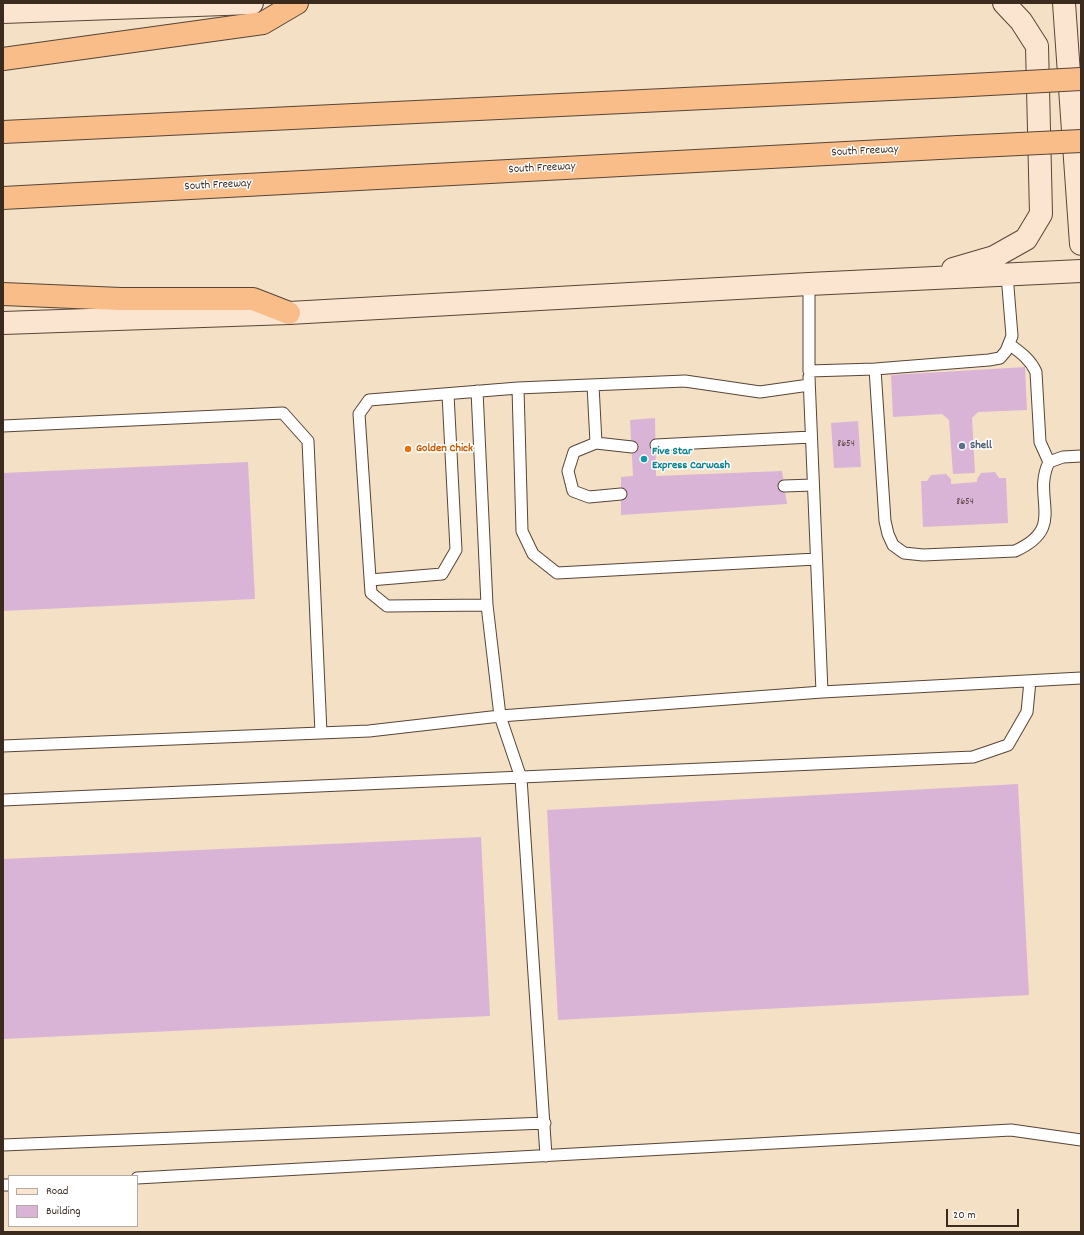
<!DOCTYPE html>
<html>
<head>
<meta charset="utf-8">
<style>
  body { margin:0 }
  #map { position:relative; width:1084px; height:1235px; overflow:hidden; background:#f4e0c5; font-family:Dekko,sans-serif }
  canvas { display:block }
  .frame { position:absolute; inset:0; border:4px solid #3b2a1e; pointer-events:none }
  .legend { position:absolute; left:8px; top:1175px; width:130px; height:52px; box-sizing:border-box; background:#fff; border:1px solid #b1aaa5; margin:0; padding:5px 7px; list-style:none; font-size:12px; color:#3b2a1e }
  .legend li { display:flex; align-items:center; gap:8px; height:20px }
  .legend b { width:20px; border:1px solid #b1aaa5 }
  .scale { position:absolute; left:946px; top:1209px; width:73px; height:18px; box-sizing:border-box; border:2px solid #3b2a1e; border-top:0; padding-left:5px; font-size:12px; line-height:14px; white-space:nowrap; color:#3b2a1e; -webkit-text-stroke:3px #fff; paint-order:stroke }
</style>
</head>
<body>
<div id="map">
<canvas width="1084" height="1235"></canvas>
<div class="frame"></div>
<ul class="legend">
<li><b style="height:5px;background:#fce5d0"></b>Road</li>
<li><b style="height:11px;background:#dab4d6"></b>Building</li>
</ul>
<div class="scale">20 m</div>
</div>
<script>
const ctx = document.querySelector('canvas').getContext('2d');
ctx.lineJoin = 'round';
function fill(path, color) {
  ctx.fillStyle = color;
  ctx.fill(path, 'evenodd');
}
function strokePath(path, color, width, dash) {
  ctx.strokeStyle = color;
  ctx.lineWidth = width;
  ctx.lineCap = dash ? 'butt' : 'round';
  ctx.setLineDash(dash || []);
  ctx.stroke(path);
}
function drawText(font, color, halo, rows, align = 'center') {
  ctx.font = font + ' Dekko,sans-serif';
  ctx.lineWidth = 3;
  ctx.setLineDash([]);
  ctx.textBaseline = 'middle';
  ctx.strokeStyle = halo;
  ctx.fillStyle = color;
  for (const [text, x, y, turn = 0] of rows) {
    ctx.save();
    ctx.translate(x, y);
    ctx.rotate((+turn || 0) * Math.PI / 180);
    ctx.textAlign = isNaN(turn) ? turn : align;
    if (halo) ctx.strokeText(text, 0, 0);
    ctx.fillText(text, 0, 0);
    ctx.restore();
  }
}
fill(new Path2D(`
  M1025,367L1027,410L978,412L972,418L975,473L953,474L949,420L942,414L893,417L891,375Z
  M655,418L656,476L782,471L787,504L621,515V477L633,476L630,420Z
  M858,421L861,467L834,468L831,423Z
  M248,462L255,599L3,611V473Z
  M995,472L999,478H1006L1008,523L923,527L921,481H927L931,475L946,474L951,479V484L977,482V479L981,473Z
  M1018,784L1029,995L558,1020L547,810Z
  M481,837L490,1016L3,1039V859Z`), '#dab4d6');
const service = new Path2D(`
  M809,284V371L875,369L989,360L1000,358L1006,351L1012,336L1007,275
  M1009,344C1020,352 1030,359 1036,372L1040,442L1049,462
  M875,369L885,521L888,534L893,545L904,553L923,555L1015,551C1068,527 1031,499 1049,462L1063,457L1081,456
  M809,377L822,692
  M593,385L596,443
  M809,385L760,392L685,381L518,388L522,531L533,554L557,573L816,559
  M518,388L369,400L359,414L371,593L387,606L487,605L500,716L521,778L546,1156
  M477,391L487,605
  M3,426L283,413L308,441L321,733
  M656,445L811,437
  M784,486L813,485
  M621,494L589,497L573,491L568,471L574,452L596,443L632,447
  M370,580L442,574L456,550L448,394
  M3,746L369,731L500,716L822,692L1081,678
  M3,800L973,757L1008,745L1027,712L1030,681
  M3,1145L545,1123
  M137,1178L1011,1130L1081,1140
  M3,1185H9`);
const secondary = new Path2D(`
  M1064,3L1081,244
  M3,12L252,3
  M953,269L994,257L1026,239L1041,214L1037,46L1021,21L1004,3
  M3,323L289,313L809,284L1081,271`);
const motorway = new Path2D(`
  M3,59L263,23L297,3
  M3,132L953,86
  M3,198L958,147
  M3,294L121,299H253L289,313`);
strokePath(service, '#574537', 13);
strokePath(secondary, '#574537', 24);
strokePath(motorway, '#574537', 24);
strokePath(service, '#fff', 11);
strokePath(secondary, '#fce5d0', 22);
strokePath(motorway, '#f8bd89', 22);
const motorwayBridge = new Path2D(`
  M953,86L1081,79
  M958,147L1081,141`);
strokePath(motorwayBridge, '#574537', 24, []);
strokePath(motorwayBridge, '#f8bd89', 22);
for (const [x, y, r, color] of [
  [962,446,4,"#5c6f8a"],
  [408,449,4,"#e8710a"],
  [644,459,4,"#0f9aa8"]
]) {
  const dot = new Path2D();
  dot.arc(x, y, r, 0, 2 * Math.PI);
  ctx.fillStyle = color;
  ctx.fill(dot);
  strokePath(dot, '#fff', 1.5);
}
drawText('10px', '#634c4c', null, [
  ["8654",846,445],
  ["8654",965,503]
]);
drawText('12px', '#3b2a1e', '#fff', [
  ["South Freeway",865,152,-3],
  ["South Freeway",542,169,-3],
  ["South Freeway",218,186,-3]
]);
drawText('bold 12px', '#4e5e75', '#fff', [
  ["Shell",970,446]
], 'left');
drawText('bold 12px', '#c56008', '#fff', [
  ["Golden Chick",416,449]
], 'left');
drawText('bold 12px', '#0d838f', '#fff', [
  ["Five Star",652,452],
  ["Express Carwash",652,466]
], 'left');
</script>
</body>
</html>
